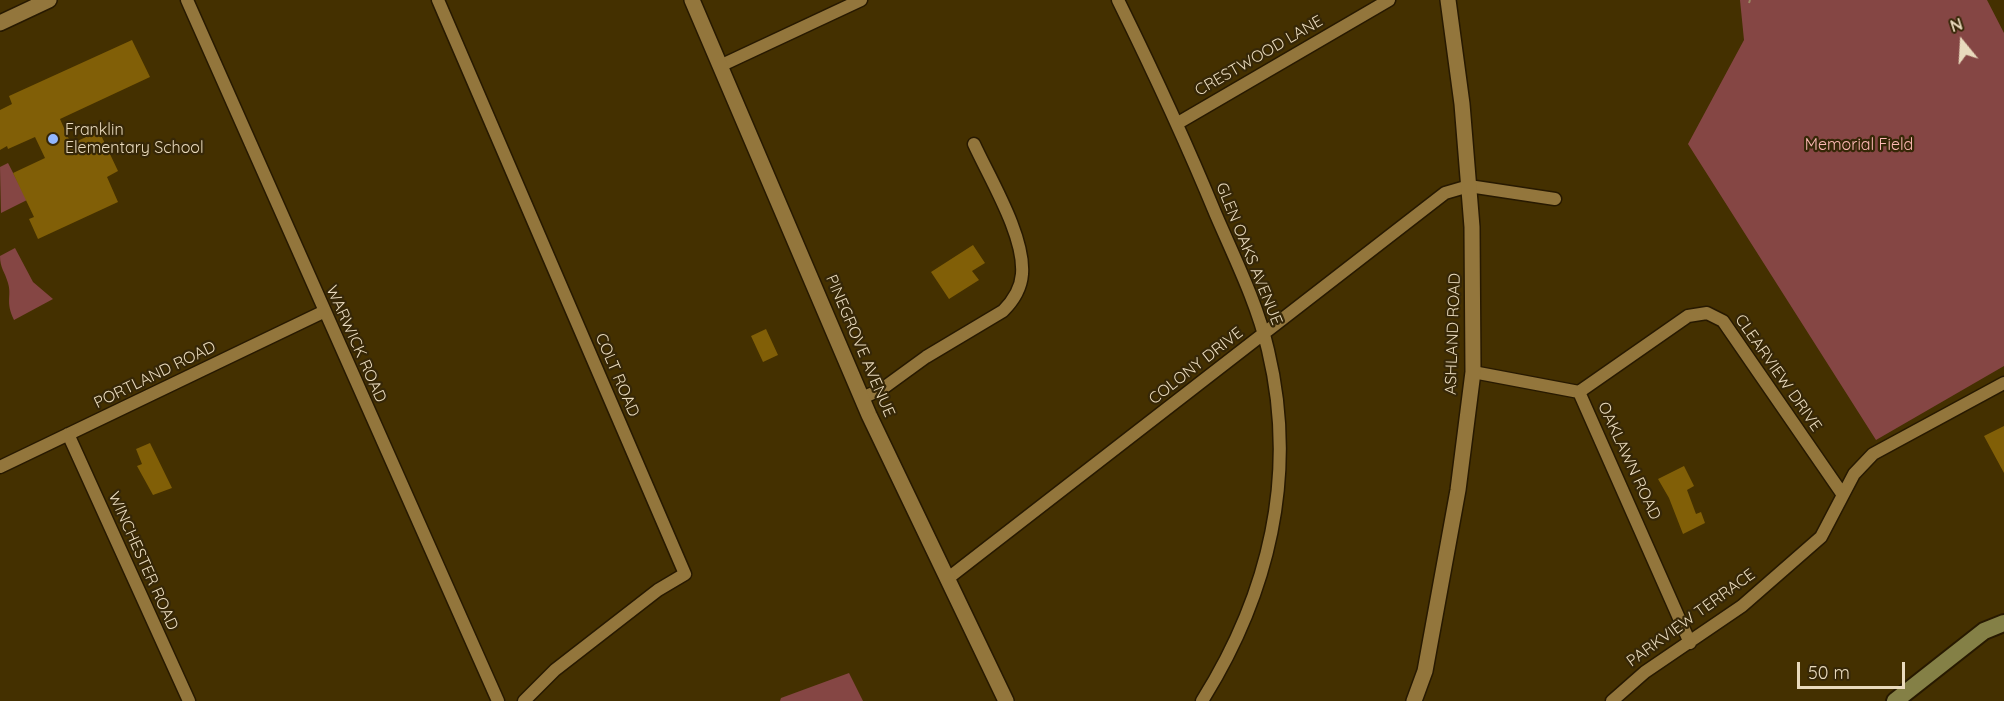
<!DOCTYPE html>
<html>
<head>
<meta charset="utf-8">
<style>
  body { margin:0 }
  #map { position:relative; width:2004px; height:701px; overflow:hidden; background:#443000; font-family:Quicksand,sans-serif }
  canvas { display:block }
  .north { position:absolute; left:1932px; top:12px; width:60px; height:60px; -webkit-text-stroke:4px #362707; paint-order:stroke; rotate:342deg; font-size:16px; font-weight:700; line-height:24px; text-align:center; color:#e9dabd }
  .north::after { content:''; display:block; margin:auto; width:21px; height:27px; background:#e9dabd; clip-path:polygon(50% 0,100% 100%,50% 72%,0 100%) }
  .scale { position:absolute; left:1797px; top:662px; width:108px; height:27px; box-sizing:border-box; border:3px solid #e9dabd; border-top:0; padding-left:8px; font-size:18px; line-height:21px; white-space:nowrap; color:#e9dabd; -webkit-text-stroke:4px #362707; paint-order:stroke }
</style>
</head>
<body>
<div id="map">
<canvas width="2004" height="701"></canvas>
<div class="north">N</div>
<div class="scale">50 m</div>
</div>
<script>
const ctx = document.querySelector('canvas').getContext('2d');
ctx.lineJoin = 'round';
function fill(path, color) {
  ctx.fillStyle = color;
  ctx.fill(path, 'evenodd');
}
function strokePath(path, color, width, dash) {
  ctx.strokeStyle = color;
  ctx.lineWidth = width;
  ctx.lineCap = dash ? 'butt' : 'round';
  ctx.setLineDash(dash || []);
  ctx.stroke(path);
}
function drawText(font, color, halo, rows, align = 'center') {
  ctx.font = font + ' Quicksand,sans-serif';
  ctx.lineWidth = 4.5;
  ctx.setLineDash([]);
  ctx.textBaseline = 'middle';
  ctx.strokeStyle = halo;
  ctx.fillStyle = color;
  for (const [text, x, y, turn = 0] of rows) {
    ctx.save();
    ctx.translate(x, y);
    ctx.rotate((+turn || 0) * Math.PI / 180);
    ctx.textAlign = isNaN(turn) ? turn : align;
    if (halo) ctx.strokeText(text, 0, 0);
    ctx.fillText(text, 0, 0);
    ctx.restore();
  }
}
fill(new Path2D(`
  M1740,0H1987L2004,33V366L1876,440L1688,144L1744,40Z
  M8,163L27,200L1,213L0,167Z
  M15,248L33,282L53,299L14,320C5,301 12,297 8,283C5,272 0,268 0,256Z
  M849,673L863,701H780L781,698Z`), '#854644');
fill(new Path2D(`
  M132,40L150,77L60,119L71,144L99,131L118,171L107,177L118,202L38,239L29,219L34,217L13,173L45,158L35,137L8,149L7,146L0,150V110L12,104L9,96Z
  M973,245L985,263L972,271L979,280L949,299L931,272Z
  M766,329L778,355L763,362L751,336Z
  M2004,426V473L1984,436Z
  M150,443L172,488L153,495L137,466L142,464L136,449Z
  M1684,466L1694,486L1687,490L1696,514L1701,512L1705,523L1683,534L1669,498L1658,479Z`), '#815f07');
const minor = new Path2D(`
  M187,0L498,701
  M438,0L685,574L658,590L555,670L524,701
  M1118,0C1153,71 1186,142 1216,215C1235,259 1257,303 1268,350C1298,475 1269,594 1202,701
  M722,65L861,0
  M1178,123L1389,0
  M1473,372L1579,392
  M1579,392L1688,316L1707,313L1723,321L1843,495
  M1579,392L1690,643
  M862,398L882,389L926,357L1003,311C1013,301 1021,288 1022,274C1025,236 990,179 974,144
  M68,434L189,701
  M0,467L323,312
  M947,579L1445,193L1469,186L1555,199
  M1612,701L1645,672L1742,606L1821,537L1854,474L1873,454L2004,383`);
const tertiary = new Path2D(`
  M692,0L869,415L1006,701
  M0,23L49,0
  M1414,701L1425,671L1458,490L1473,372L1472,227L1462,104L1448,0`);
const secondary = new Path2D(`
  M1895,701L1984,631L2004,623`);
strokePath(minor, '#271900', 15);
strokePath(tertiary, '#271900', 18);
strokePath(secondary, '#271900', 20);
strokePath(new Path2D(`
  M1749,3L1750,0`), '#9a8862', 2, [4.5, 3]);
strokePath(minor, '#93763c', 12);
strokePath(tertiary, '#93763c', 15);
strokePath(secondary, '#848046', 16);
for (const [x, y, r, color] of [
  [53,139,6,"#93b7fd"]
]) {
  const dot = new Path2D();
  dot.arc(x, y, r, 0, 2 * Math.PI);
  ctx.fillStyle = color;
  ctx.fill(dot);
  strokePath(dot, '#362707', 2);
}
drawText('16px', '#e9dabd', '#362707', [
  ["CRESTWOOD LANE",1259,56,-30],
  ["GLEN OAKS AVENUE",1249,254,68],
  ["ASHLAND ROAD",1453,334,-88],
  ["WARWICK ROAD",356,344,66],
  ["PINEGROVE AVENUE",860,346,67],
  ["COLONY DRIVE",1196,366,-38],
  ["CLEARVIEW DRIVE",1778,373,55],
  ["PORTLAND ROAD",155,375,-26],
  ["COLT ROAD",617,375,67],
  ["OAKLAWN ROAD",1629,461,65],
  ["WINCHESTER ROAD",143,561,66],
  ["PARKVIEW TERRACE",1691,618,-36]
]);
drawText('16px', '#e9dabd', '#362707', [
  ["Franklin",65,130],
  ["Elementary School",65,148]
], 'left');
drawText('16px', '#febab5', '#362707', [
  ["Memorial Field",1859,145]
]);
</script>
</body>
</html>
